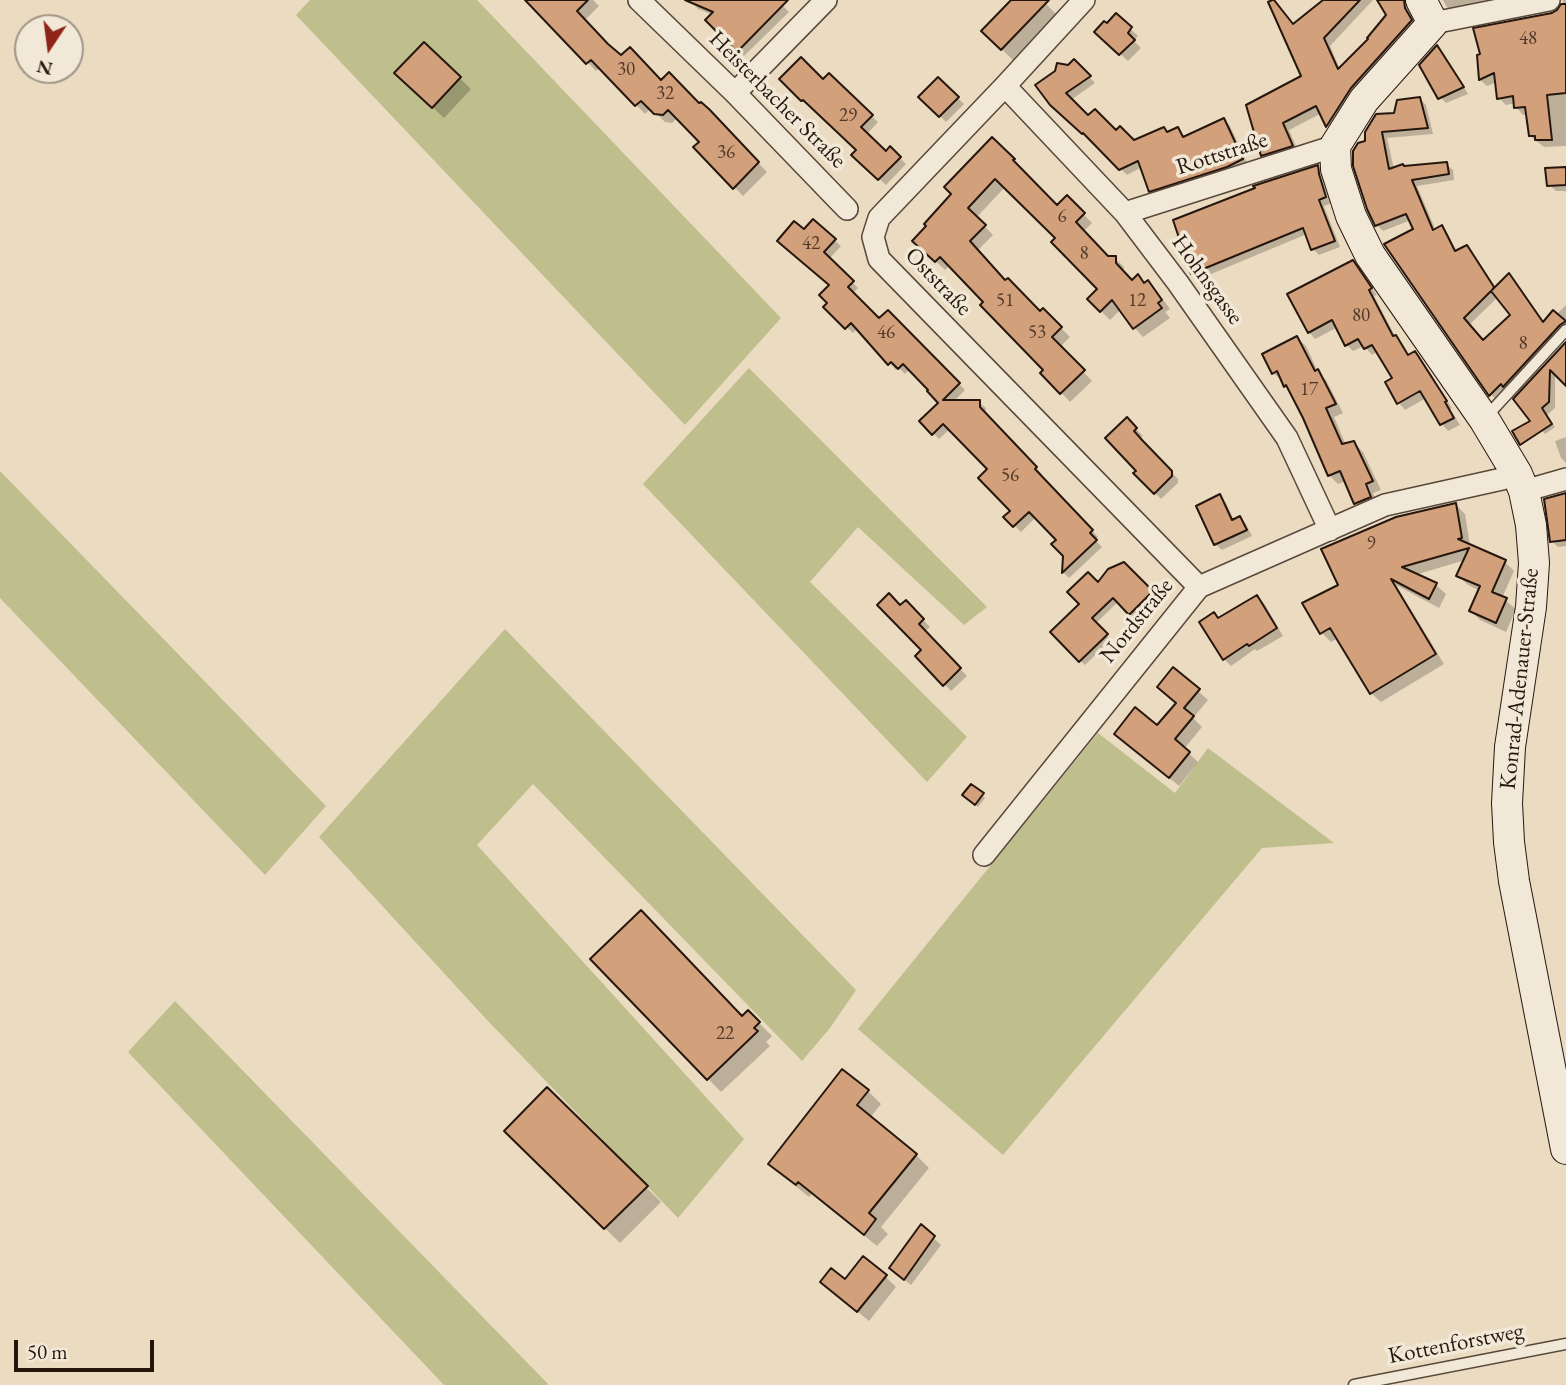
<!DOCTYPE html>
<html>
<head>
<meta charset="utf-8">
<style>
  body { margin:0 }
  #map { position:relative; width:1566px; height:1385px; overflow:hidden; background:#ebdbc1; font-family:"EB Garamond",serif }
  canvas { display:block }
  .north { position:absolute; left:14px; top:14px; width:70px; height:70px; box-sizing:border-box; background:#f2e8d7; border:2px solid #a09487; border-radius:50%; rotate:193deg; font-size:19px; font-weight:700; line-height:28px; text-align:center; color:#26170e }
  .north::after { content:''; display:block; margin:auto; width:24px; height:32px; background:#8f2418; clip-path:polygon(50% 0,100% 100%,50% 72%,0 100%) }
  .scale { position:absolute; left:14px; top:1340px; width:140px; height:32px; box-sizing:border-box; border:4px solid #26170e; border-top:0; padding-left:9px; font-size:21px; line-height:24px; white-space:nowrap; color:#26170e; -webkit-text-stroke:5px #f2e8d7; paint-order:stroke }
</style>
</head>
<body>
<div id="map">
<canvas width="1566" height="1385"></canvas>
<div class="north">N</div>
<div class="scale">50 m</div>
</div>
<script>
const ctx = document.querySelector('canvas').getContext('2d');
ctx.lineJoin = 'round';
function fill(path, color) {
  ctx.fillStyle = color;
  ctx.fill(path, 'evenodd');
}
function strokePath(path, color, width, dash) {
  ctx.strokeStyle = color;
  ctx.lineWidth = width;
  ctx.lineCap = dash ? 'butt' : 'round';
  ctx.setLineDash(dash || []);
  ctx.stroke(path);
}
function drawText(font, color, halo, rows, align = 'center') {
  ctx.font = font + ' "EB Garamond",serif';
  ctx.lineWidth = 7;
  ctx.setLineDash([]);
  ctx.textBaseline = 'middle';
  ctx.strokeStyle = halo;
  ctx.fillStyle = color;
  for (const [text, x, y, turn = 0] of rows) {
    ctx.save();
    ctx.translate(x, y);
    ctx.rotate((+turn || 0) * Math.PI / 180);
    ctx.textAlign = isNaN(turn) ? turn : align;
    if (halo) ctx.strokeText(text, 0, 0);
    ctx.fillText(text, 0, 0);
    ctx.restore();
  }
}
fill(new Path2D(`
  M310,0H477L781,318L685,425L296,15Z
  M749,368L987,607L964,625L858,527L810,582L967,737L927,782L643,484Z
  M0,471L326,806L265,875L0,598Z
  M505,629L856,990L830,1028L802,1061L533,784L477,845L744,1139L678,1218L487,1020L319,837Z
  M1098,733L1175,793L1208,748L1334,843L1262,848L1003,1155L858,1029Z
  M175,1001L548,1384L547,1385H444L128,1052Z`), '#bfbe8d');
fill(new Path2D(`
  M527,0H593L599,6L584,21L622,57L699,105L717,120L767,172L743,196L696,147L701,142L678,117L672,123L665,122L651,108L645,114L600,67L596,71Z
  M690,0H787L782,5L789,12L744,56L708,20L713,15L698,9Z
  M1012,0H1042L1061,19L1017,64L983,31Z
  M1325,0H1373L1330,46L1340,69L1370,39L1388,15L1379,0H1412L1410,8L1412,17L1418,28L1334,133L1328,126L1322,113L1289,130L1299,153L1270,162L1263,155L1304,77L1293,26Z
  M1443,0H1522L1453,14L1446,6Z
  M1563,0H1566V146L1544,147L1530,136L1528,114L1523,115L1516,107V103L1506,105L1499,98L1497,82L1487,86L1480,80L1479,56L1552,15L1563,5Z
  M1116,15L1138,36L1134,41L1141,48L1128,61L1096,32L1107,26Z
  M424,44L471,89L444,118L408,84Z
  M1437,47L1443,53L1468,94L1446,103L1440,97Z
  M1074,61L1095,83L1071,100L1088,118L1134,143L1168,133L1178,129L1186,138L1224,120L1230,126L1248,165L1157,197L1151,191L1142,167L1127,175L1090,138L1089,139L1051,104L1068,67Z
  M829,76L878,122L866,135L886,153L890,148L906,164L886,185L854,155L859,150L811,105L809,106L782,79L823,81Z
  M938,79L964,104L946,122L921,97Z
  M1419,98L1426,105L1433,134L1387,138L1394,169L1446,164L1453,170L1454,180L1417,186L1436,231L1442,227L1448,234L1457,252L1473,254L1496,289L1515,282L1544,323L1556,315L1566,305V331L1497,401L1491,394L1411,220L1383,231L1377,225L1366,142L1396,115ZM1498,297L1513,316L1484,342L1469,325Z
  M992,139L1022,169L1021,170L1057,207L1067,197L1092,223L1083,232L1108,258H1115L1124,267V274L1132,282L1145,284L1148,282L1157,291L1170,309L1165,312L1170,318L1143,337L1135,328L1121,309L1110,320L1089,299L1099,289L1058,238L1005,187L976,218L993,235L977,251L1006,282L1040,314L1043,310L1070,337L1060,347L1092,381L1070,402L1043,373L1046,371L986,302L950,265L945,270L924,250L953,194Z
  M1318,167L1324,173L1332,203L1324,206L1340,247L1319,255L1313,249L1307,234L1199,279L1193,273Z
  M1566,169V192L1565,191H1556L1549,185Z
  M805,232L834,240L841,246L829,259L858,288L852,294L879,320L888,312L965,390L953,402H979L986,408L985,415L1042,474L1040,476L1098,537L1095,540L1102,547L1069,578L1064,573V556L1058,540L1036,517L1021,532L1006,517L1012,511L989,469L950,429L939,439L922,421L941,403L910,369L905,374L898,367L896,370L858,328L853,333L826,307L829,303L831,286Z
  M1353,262L1359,269L1377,295L1374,296L1396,338L1410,357L1415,353L1422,360L1452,408L1450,409L1460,425L1448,431L1442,424L1426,398L1405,410L1399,403L1388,382L1395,379L1378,351L1372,355L1364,346L1353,351L1347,345L1338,327L1315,339L1309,332Z
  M1297,338L1306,346L1319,374L1326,380L1343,413L1334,417L1346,445L1354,443L1363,452L1381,490L1373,493L1378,506L1364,512L1356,503L1346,481L1338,484L1329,475L1292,392L1283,381L1273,373Z
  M1566,344V384L1555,373V408L1547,415L1555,427L1545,434L1515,399Z
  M1127,420L1143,436L1140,438L1149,450L1178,479V483L1161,499L1136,473L1139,471Z
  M1566,437V463L1561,458L1555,441Z
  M1566,494V546L1558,547L1552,541Z
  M1220,496L1226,503L1234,520L1240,518L1246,524L1252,536L1222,550L1215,544Z
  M1456,505L1465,514L1470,546L1505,562L1514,571L1502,598L1516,609L1506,632L1480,620L1471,611L1480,591L1468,585L1458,576L1465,560L1415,575L1436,585L1446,594L1439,608L1396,585L1444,664L1381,702L1371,693L1338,638L1331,642L1322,633L1341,586Z
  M1124,564L1156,597L1134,618L1119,601L1095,624L1111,640L1085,665L1052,632L1098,585Z
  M1257,597L1264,603L1283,636L1257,651L1255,649L1231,666L1224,659L1201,622L1214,614L1220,619Z
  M906,602L930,627L924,632L967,676L951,691L917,656L923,650Z
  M1159,687L1198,691L1208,700L1193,718L1202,727L1184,749L1198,762L1179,786L1126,743L1158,728L1178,704Z
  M964,795H982L985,798L978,807Z
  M592,959L743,1018L748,1012L772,1036L766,1042L770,1046L721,1092Z
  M547,1089L661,1202L620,1243L507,1131Z
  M868,1091L881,1104L870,1118L916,1155L929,1168L881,1227L888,1234L877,1246L812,1194L809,1197L784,1177L771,1164Z
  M921,1227L941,1245L911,1285L898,1275Z
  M885,1276L896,1287L869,1321L822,1282L845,1281Z`), '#0003');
const building = new Path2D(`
  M525,0H588L577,11L608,44L621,55L630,47L661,80L669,72L699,103L701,102L709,109L759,162L733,189L693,147L699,142L668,110L663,115L654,114L641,101L635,106L591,60L586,64Z
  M685,0H788L737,52L705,20L713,12Z
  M1011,0H1049L1001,50L981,31Z
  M1272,0H1274L1293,24L1323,0H1360L1324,38L1338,69L1368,39L1367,38L1386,15L1377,0H1404L1405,8L1412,20L1351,88L1326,127L1316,106L1283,123L1293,146L1261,156L1246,105L1301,76L1268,2Z
  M1561,4H1566V93L1547,95L1552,140H1535V136H1529L1525,107L1514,108L1513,96L1497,99L1494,73L1479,80L1477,55L1480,54L1473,28L1552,13L1557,10Z
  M1116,13L1132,27L1128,33L1135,40L1119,55L1094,32L1104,21L1107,23Z
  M424,42L461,77L432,108L394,73Z
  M1437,45L1464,87L1438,99L1419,65Z
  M801,57L823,79L829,73L873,115L861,127L886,151L890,146L901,157L878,180L851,155L856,150L803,100L801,101L779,79Z
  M1074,59L1091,76L1066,93L1088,115L1095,109L1116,130L1120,126L1134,140L1164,127L1167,132L1178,127L1183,137L1224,118L1243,159L1227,167L1149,192L1138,161L1119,170L1083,133L1082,134L1050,105L1035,85L1055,71L1057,63L1068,65Z
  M938,77L959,97L939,117L918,97Z
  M1420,97L1428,128L1382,132L1389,169L1403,164L1404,166L1447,162L1449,174L1412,180L1433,230L1442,225L1455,251L1467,245L1494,287L1492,290L1509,273L1543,322L1553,310L1566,321L1560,325L1503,387L1501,384L1489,396L1384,244L1413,229L1406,214L1375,226L1367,209L1353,166V151L1358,143L1365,141V132L1376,114L1394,113L1397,100ZM1491,291L1510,315L1483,340L1464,318Z
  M992,137L1015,159L1013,160L1057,205L1067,195L1085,213L1076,222L1108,256H1116V263L1132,280L1138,274L1144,283L1148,280L1162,300L1158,303L1162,308L1133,329L1112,300L1100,312L1087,299L1097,289L1051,242L1055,238L995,179L968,208L986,225L970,241L1005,280L1008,278L1040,311L1043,308L1062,327L1052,337L1085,370L1060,394L1040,373L1043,370L980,305L983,302L940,257L935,262L912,241L926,226L924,224L951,194L944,187Z
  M1318,165L1319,174L1326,197L1319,200L1335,241L1311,250L1303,228L1191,274L1173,220L1255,188L1253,186Z
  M1566,167V185L1547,186L1545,168Z
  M813,219L836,239L824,252L854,281L848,287L879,318L888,310L960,383L943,400H980V407L1037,467L1035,469L1093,530L1090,533L1097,540L1062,573L1063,556L1051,544L1056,540L1029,512L1013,527L1003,517L1010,511L978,478L987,469L943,424L932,435L919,421L938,403L927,391L928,390L903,364L898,369L891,362L888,365L851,323L845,329L823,307L827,303L819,295L829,285L777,241L794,221L804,229Z
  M1353,260L1372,288L1369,290L1393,336L1396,335L1408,355L1415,351L1447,401L1445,402L1454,418L1440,425L1420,391L1397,404L1385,382L1392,378L1372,345L1364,349L1358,339L1345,346L1332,320L1308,333L1287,294Z
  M1297,336L1315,371L1318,369L1336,404L1326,408L1342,444L1354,441L1373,481L1366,484L1371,497L1354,504L1340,471L1328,476L1303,418L1286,385L1284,387L1277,371L1272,374L1262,354Z
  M1566,342V386L1550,370L1549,402L1542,408L1552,424L1520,445L1512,431L1530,421L1513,399Z
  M1127,417L1137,428L1134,431L1143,441L1172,471V476L1154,494L1133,473L1136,471L1105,438Z
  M1566,493V540L1550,542L1544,499Z
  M1220,494L1232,520L1240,516L1247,530L1214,545L1196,506Z
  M1456,503L1462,538L1458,539L1506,560L1492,592L1507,598L1496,623L1469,611L1480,586L1456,576L1469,548L1402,567L1437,583L1429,599L1391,579L1436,654L1370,694L1330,628L1320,634L1302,603L1338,585L1321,549L1396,517Z
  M1124,562L1153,591L1129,615L1113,598L1092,618L1108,634L1079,662L1050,632L1079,604L1067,592L1088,572L1098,582L1108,569Z
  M889,593L900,605L906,600L924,619L919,624L961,668L943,686L915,656L921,650L877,605Z
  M1257,595L1277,628L1249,646L1247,644L1223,660L1199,622L1214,612L1218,618Z
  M1173,667L1200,689L1184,708L1194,716L1175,739L1190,752L1169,778L1114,734L1135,707L1157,725L1176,703L1157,687Z
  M971,784L984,793L975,805L962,795Z
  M641,910L742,1016L748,1010L760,1022L754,1028L758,1031L707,1080L590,959Z
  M842,1069L869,1090L857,1105L917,1154L869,1213L876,1219L864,1235L798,1182L796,1185L768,1164Z
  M547,1087L648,1186L604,1229L504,1131Z
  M921,1224L935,1236L904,1280L889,1268Z
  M863,1256L887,1275L857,1312L820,1282L831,1268L845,1279Z`);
fill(building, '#d3a07c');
strokePath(building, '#26170e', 2);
const service = new Path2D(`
  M1486,417L1566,330
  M1354,1385L1566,1344`);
const minor = new Path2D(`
  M639,0L735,93L847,209
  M1084,0L1005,86L879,218L873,237L879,259L1199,587
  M1433,23L1549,0
  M1005,86L1125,213L1178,283L1287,438L1330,530
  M735,93L826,0
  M1125,213L1335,146
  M1524,491L1566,479
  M984,855L1199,587L1385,505L1502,479L1517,474`);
const secondary = new Path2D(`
  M1421,0L1433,23L1364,100L1335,146L1336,169L1351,216L1370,255L1484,419L1517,474L1524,491L1531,525L1534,563L1531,607L1510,747L1507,803L1509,842L1514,881L1566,1149`);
strokePath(service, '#57483b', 13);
strokePath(minor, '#57483b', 24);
strokePath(secondary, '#26170e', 32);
strokePath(service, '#f2e8d7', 10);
strokePath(minor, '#f2e8d7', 21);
strokePath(secondary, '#f2e8d7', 30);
drawText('19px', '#51392a', null, [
  ["48",1528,39],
  ["30",626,70],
  ["32",665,94],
  ["29",848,116],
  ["36",726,153],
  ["6",1062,217],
  ["42",811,244],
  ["8",1084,254],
  ["51",1005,301],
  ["12",1137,301],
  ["80",1361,316],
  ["46",886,333],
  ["53",1037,333],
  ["8",1523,344],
  ["17",1309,390],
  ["56",1010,476],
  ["9",1371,544],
  ["22",725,1034]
]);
drawText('23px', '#26170e', '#f2e8d7', [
  ["Heisterbacher Straße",777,100,45],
  ["Rottstraße",1222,154,-18],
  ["Hohnsgasse",1207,280,54],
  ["Oststraße",938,282,46],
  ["Nordstraße",1137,621,-51],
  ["Konrad-Adenauer-Straße",1520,679,-84],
  ["Kottenforstweg",1456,1344,-11]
]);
</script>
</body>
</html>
